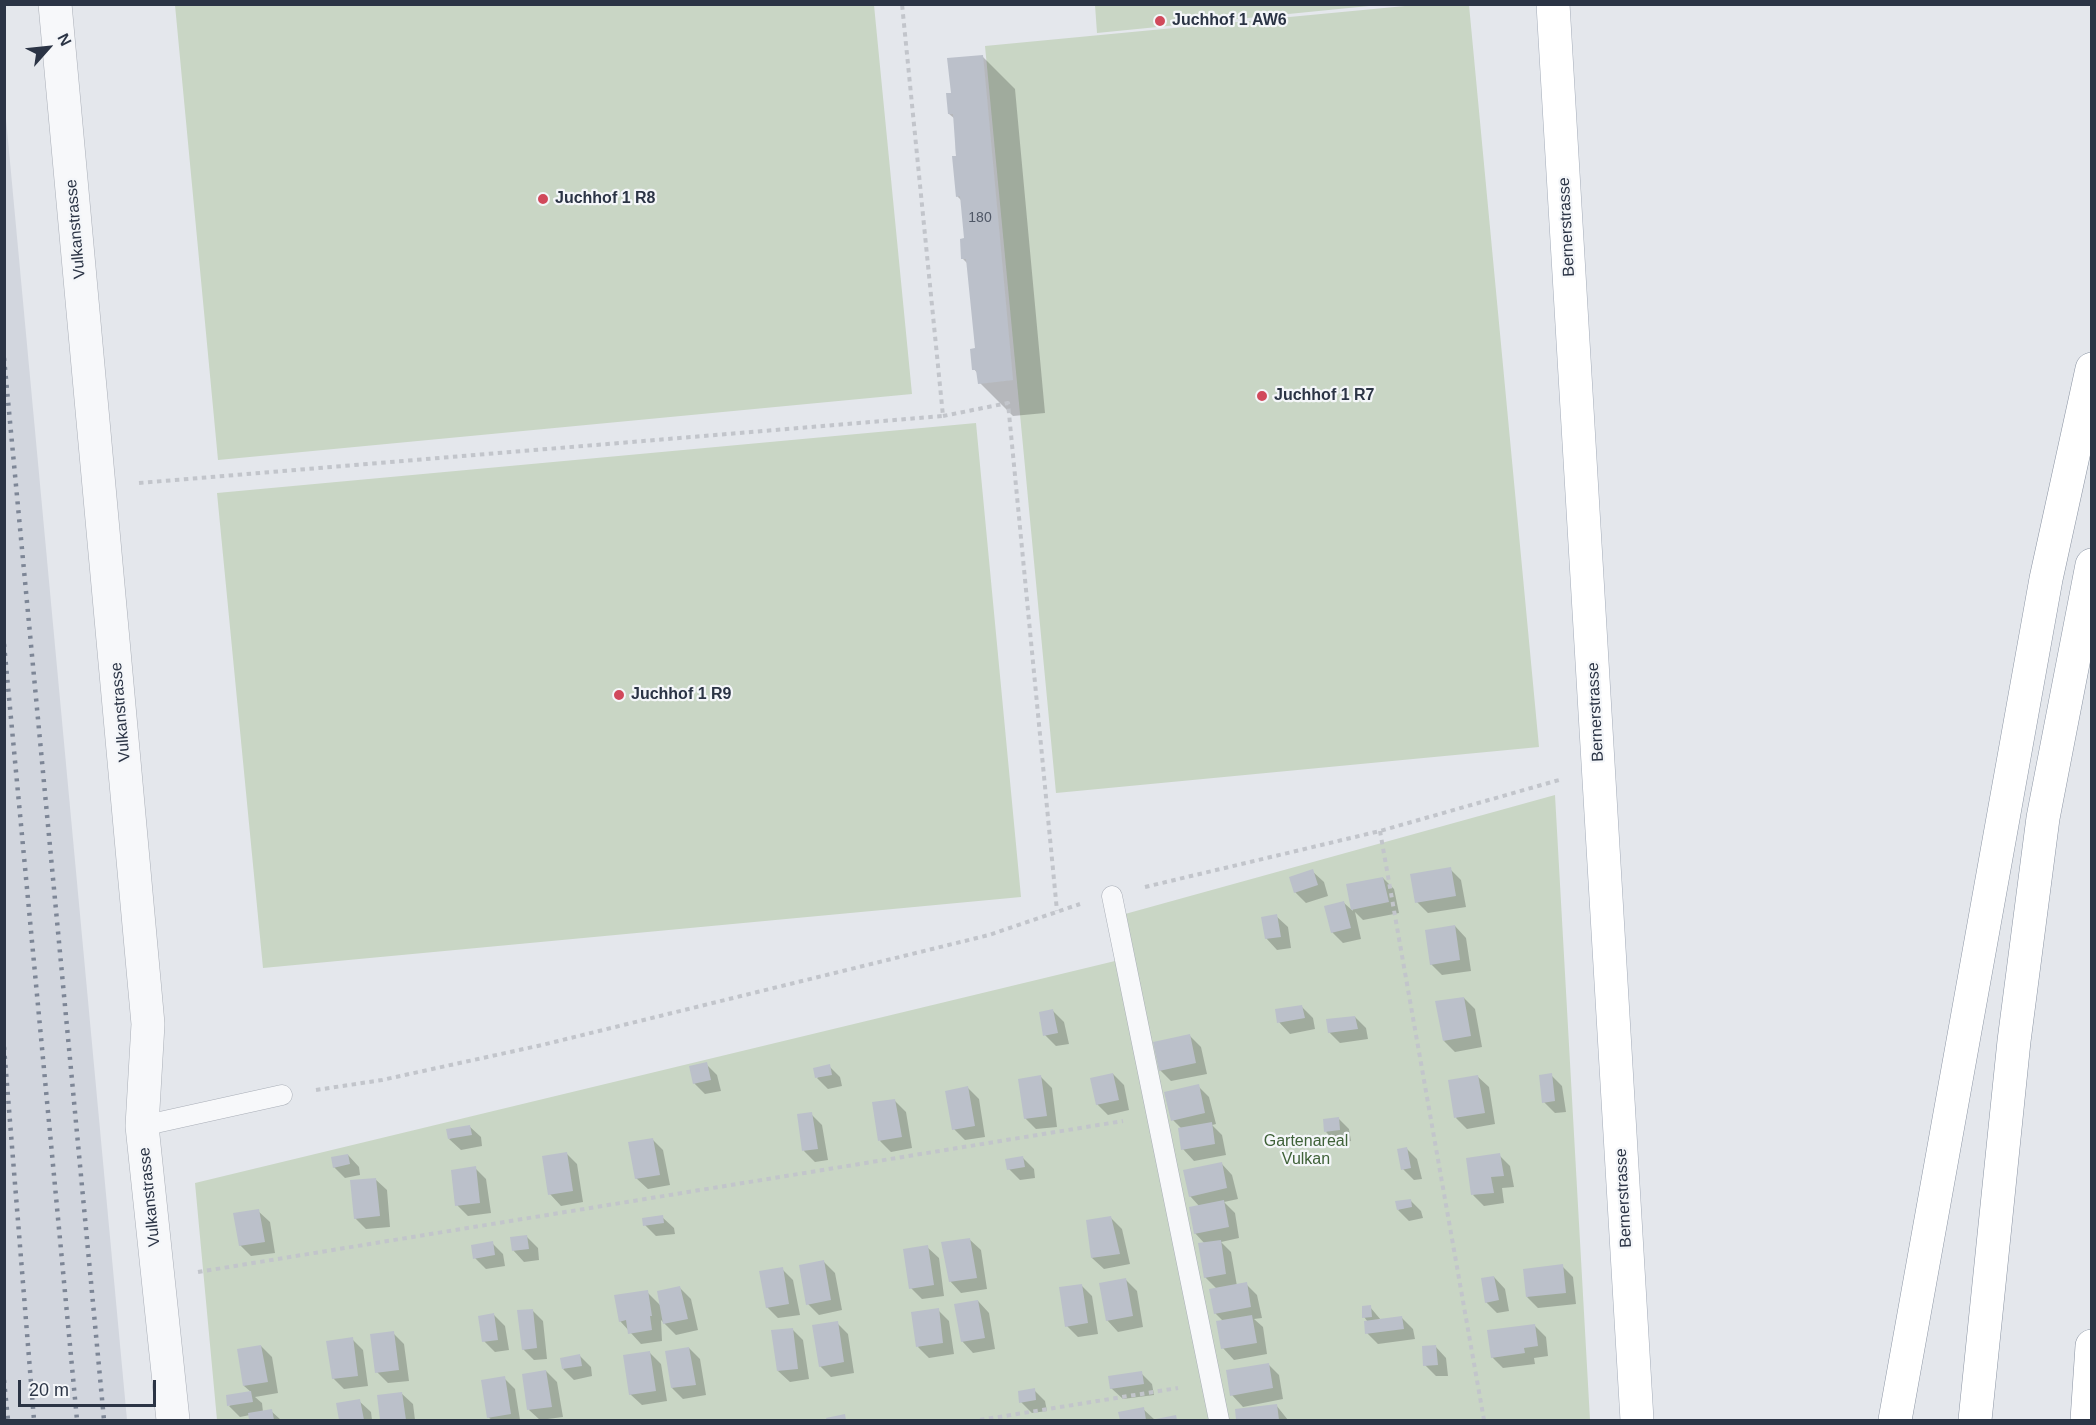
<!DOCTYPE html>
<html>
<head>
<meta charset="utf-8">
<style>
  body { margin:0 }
  #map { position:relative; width:2096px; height:1425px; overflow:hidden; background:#e4e7ec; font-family:Arial,sans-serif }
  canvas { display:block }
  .frame { position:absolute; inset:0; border:6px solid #2b3445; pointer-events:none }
  .north { position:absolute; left:18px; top:18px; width:60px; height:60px; -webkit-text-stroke:4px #f4f6f9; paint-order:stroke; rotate:63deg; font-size:16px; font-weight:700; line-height:24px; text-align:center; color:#2b3445 }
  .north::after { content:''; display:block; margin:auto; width:21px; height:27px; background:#2b3445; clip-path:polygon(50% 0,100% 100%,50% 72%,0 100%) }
  .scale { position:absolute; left:18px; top:1380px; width:138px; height:27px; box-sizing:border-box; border:3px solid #2b3445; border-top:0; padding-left:8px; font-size:18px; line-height:21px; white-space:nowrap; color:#2b3445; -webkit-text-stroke:4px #f4f6f9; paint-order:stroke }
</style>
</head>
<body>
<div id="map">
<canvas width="2096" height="1425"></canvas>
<div class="frame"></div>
<div class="north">N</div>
<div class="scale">20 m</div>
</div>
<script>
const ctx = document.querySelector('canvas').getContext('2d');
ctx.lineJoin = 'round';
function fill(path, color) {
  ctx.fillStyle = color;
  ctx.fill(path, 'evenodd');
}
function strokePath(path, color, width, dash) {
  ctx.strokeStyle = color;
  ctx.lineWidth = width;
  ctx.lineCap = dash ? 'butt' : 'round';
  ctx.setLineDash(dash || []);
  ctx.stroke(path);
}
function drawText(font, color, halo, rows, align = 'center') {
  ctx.font = font + ' Arial,sans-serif';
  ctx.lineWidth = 4.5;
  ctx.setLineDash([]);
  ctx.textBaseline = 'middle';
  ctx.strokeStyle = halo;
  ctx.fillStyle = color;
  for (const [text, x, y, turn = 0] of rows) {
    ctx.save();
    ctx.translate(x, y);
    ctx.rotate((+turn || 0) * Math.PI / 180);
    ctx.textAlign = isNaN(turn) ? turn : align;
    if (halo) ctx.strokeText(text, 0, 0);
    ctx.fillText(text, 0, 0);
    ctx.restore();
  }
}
fill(new Path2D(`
  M4,108H5L127,1420H5Z`), '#d2d6de');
fill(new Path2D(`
  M1426,4L1469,5L1539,747L1056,793L985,46Z
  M175,5H874L912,394L218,460Z
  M1095,5V4L1379,5L1097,33Z
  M976,423L1021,897L263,968L217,493Z
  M1555,795L1590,1420H217L195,1183L1115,961L1107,919Z`), '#c9d6c5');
fill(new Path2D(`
  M982,56L1015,89L1045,413L1013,416L980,383L978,374L974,369L976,349L968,264L963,259L966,239L963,202L957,196L955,119L949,114L953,94Z
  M1450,869L1461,880L1466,907L1428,913L1417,902Z
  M1312,871L1324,882L1328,896L1306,903L1295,892Z
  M1383,878L1394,889L1399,913L1363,920L1355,912L1361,939L1343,943L1332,932L1344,903L1353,911L1348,885Z
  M1276,916L1288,927L1291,948L1277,950L1266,938Z
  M1455,926L1466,938L1471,971L1442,975L1431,964Z
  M1464,998L1475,1009L1482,1047L1455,1052L1444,1041Z
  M1302,1007L1313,1018L1315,1029L1290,1034L1279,1022Z
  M1053,1011L1064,1022L1069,1044L1056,1046L1045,1035Z
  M1355,1017L1366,1028L1368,1039L1340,1043L1329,1032Z
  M1190,1036L1201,1047L1207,1074L1171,1081L1160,1070Z
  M706,1064L717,1075L721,1091L705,1094L694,1083Z
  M829,1066L840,1077L842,1086L828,1089L817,1078Z
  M1113,1074L1124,1085L1129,1110L1108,1115L1097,1104Z
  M1551,1075L1562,1086L1566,1112L1555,1113L1544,1102Z
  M1477,1076L1489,1087L1495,1124L1467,1129L1456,1118Z
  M1041,1077L1052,1088L1057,1127L1036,1129L1025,1118Z
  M1198,1086L1209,1097L1216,1124L1212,1125L1222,1135L1226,1155L1194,1161L1183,1149L1182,1129L1173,1120Z
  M968,1088L979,1099L985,1137L965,1140L954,1129Z
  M894,1100L906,1112L912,1148L891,1152L880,1141Z
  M811,1114L822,1125L828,1160L815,1162L804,1151Z
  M1338,1118L1349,1129L1351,1141L1337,1143L1326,1132Z
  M469,1126L481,1137L482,1146L461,1150L449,1139Z
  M652,1139L663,1150L670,1185L648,1189L636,1178Z
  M1406,1148L1417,1159L1422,1179L1414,1180L1403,1169Z
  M566,1153L577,1164L583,1202L561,1206L550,1194Z
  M348,1155L359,1167L360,1175L345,1178L334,1167Z
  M1499,1155L1510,1166L1514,1187L1502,1188L1504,1203L1484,1206L1473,1195Z
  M1023,1158L1034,1169L1035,1178L1020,1180L1009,1169Z
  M1221,1163L1232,1175L1238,1199L1224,1202L1235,1213L1239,1238L1221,1242L1231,1252L1237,1286L1246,1284L1257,1295L1262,1318L1254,1319L1263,1327L1267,1354L1234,1360L1223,1348V1321L1215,1313L1217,1289L1205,1277V1244L1195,1233L1200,1207L1190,1196Z
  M475,1168L486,1179L491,1213L468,1216L457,1205Z
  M375,1179L387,1190L390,1227L366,1229L355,1218Z
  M1410,1200L1421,1211L1423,1218L1409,1221L1398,1210Z
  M258,1211L270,1222L275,1253L251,1256L240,1245Z
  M662,1217L674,1228L675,1234L656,1236L645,1225Z
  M1110,1217L1122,1229L1130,1264L1104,1269L1092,1258Z
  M527,1237L538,1248L539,1260L524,1262L513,1250Z
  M969,1239L981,1250L987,1289L961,1293L950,1281Z
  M492,1243L503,1254L505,1266L486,1269L475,1258Z
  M927,1247L939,1258L944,1296L922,1299L911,1288Z
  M824,1262L835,1273L842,1310L819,1315L808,1304Z
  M1562,1266L1573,1277L1576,1304L1538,1308L1527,1297Z
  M782,1269L793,1280L800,1315L778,1318L767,1307Z
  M1494,1277L1505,1289L1509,1311L1497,1313L1486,1302Z
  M1126,1280L1137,1291L1143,1327L1118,1332L1107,1320Z
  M1081,1285L1092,1296L1098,1334L1078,1337L1067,1326Z
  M679,1287L691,1299L698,1330L676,1335L661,1320L662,1341L641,1344L620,1321L647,1292L661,1306Z
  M978,1301L989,1313L995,1349L973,1353L962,1341Z
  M1370,1307L1381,1320L1402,1318L1413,1329L1415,1339L1378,1344L1367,1333L1368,1322L1364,1317Z
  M532,1310L543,1321L547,1359L534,1360L523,1349Z
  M938,1310L949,1321L954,1354L929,1358L918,1347Z
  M494,1315L505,1326L509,1350L495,1352L484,1341Z
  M837,1323L848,1334L854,1373L831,1377L820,1366Z
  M1535,1326L1546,1337L1548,1356L1534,1358L1535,1364L1503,1368L1492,1357Z
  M792,1329L803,1340L809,1379L790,1382L778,1371Z
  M393,1333L404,1344L409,1381L388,1383L377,1372Z
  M352,1339L363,1350L368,1386L344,1389L333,1378Z
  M261,1346L272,1357L278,1393L255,1397L262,1403L263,1412L271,1411L281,1420H251L250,1415L240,1417L229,1406L251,1392L244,1386Z
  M1435,1346L1446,1358L1448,1376H1436L1425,1365Z
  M689,1348L700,1359L706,1395L683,1399L672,1388Z
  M650,1353L661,1364L667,1401L642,1405L630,1394Z
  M580,1356L591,1367L592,1376L574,1380L563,1369Z
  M1268,1364L1279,1375L1283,1399L1243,1407L1232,1395Z
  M546,1371L557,1382L563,1417L540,1420L529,1410Z
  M1141,1373L1152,1384L1154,1395L1123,1399L1111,1388Z
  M504,1378L515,1389L520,1420H492L488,1417Z
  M1034,1390L1045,1401L1047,1411L1032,1413L1021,1402Z
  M401,1393L413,1404L415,1420H382L379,1396Z
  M359,1401L371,1412L372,1420H341L338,1404Z
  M1276,1405L1288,1420H1238L1236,1411Z
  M1143,1409L1155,1420H1121L1120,1413Z`), '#0003');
fill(new Path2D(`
  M983,55L1013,380L978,384L976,370H972L970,349L975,348L966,259H961L960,239L964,238L960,196L956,197L952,156H956L953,114H948L946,93H951L947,58Z
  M1451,867L1456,896L1415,903L1410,874Z
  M1313,869L1318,885L1294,893L1289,877Z
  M1383,877L1389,902L1351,910L1346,884Z
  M1344,901L1351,928L1331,933L1324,906Z
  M1277,914L1281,937L1265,939L1261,917Z
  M1455,925L1460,960L1430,965L1425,930Z
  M1464,997L1471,1036L1443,1041L1435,1001Z
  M1302,1005L1305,1018L1277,1023L1275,1009Z
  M1053,1009L1058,1033L1043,1036L1039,1012Z
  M1355,1016L1358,1029L1328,1033L1326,1019Z
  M1190,1034L1196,1063L1159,1071L1153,1042Z
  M707,1062L711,1080L693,1084L689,1066Z
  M830,1064L832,1075L815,1078L813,1068Z
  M1113,1073L1119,1100L1096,1105L1090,1078Z
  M1552,1073L1555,1101L1542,1103L1539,1075Z
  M1041,1075L1047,1116L1024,1119L1018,1079Z
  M1478,1075L1485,1113L1454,1118L1448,1080Z
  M1199,1084L1205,1113L1171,1121L1164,1092Z
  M968,1086L975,1126L952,1130L945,1091Z
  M895,1099L902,1137L878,1141L872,1102Z
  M812,1112L818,1149L802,1151L797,1114Z
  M1339,1117L1340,1130L1324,1132L1323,1119Z
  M1212,1122L1215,1144L1181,1150L1178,1128Z
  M470,1125L472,1135L448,1139L446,1129Z
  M653,1138L660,1175L635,1179L628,1142Z
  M1407,1147L1411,1168L1401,1170L1397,1149Z
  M567,1152L573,1191L548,1195L542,1156Z
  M1500,1153L1504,1176L1491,1177L1494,1193L1471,1195L1466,1158Z
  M348,1154L350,1164L333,1168L331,1157Z
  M1023,1156L1025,1167L1007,1170L1005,1159Z
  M1222,1162L1227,1188L1189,1197L1183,1170Z
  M476,1166L480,1203L455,1206L451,1170Z
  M376,1178L380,1216L354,1219L350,1180Z
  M1411,1199L1412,1207L1397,1210L1395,1201Z
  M1224,1200L1229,1227L1194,1234L1189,1207Z
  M259,1209L265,1242L239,1246L233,1213Z
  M663,1215L664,1223L643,1226L642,1218Z
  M1111,1216L1120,1254L1091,1258L1086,1220Z
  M527,1235L529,1249L512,1251L510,1237Z
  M970,1238L977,1278L949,1282L941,1242Z
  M1221,1240L1226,1274L1204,1278L1198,1243Z
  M493,1241L495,1255L473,1259L471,1245Z
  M928,1245L934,1285L909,1289L903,1249Z
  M824,1260L831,1300L806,1305L799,1265Z
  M1563,1264L1566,1293L1526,1297L1523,1269Z
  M783,1267L789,1304L766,1308L759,1271Z
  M1494,1276L1499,1300L1485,1303L1481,1278Z
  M1126,1278L1133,1316L1106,1321L1099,1283Z
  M1247,1282L1251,1307L1214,1314L1209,1289Z
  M1082,1284L1088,1323L1065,1327L1059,1287Z
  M680,1286L688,1319L663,1324L657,1291Z
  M648,1290L652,1316H650L652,1330L628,1334L626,1320L619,1322L614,1295Z
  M978,1300L985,1338L961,1342L954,1304Z
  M1371,1305L1372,1317L1362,1318V1306Z
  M939,1308L943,1343L916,1347L911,1312Z
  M533,1309L537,1348L522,1350L517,1310Z
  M494,1313L498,1340L482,1342L478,1316Z
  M1252,1315L1257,1343L1221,1349L1216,1321Z
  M1402,1316L1404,1329L1365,1334L1364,1321Z
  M838,1321L844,1362L819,1367L812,1325Z
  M1535,1324L1538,1346L1524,1348L1525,1353L1491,1358L1487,1330Z
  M793,1328L798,1369L777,1371L771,1330Z
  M394,1331L399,1370L375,1373L370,1334Z
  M353,1337L358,1376L332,1379L326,1341Z
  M261,1345L268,1382L243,1386L237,1349Z
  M1436,1345L1438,1365L1423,1366L1422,1346Z
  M689,1347L696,1385L671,1388L665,1351Z
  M650,1351L656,1391L629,1395L623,1355Z
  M580,1354L582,1366L562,1369L560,1358Z
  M1269,1363L1273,1388L1230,1396L1226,1370Z
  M546,1370L552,1407L527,1410L522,1374Z
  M1142,1371L1144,1384L1110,1389L1108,1376Z
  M505,1376L511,1414L487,1418L481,1380Z
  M1035,1388L1036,1400L1019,1403L1018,1391Z
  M251,1391L253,1402L227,1406L226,1395Z
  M402,1392L406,1420H380L377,1395Z
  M360,1399L364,1420H339L336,1403Z
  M1277,1404L1279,1420H1236L1235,1409Z
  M1144,1407L1146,1420H1120L1118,1412Z
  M272,1409L274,1420H249L248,1413Z
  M845,1414L846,1420H827L826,1418Z
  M1176,1415L1177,1420H1156V1419Z`), '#bbc0ca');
const lane = new Path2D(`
  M1112,896L1219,1420
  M142,1126L282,1095`);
const street = new Path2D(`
  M55,4L148,1024L142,1126L173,1420`);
const primary = new Path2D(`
  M1553,4L1637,1420`);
const highway = new Path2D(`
  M1895,1420L2046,579L2092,369
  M1975,1420L2014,1041L2043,818L2092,565
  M2087,1420L2092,1346`);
strokePath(lane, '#a9aeb7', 21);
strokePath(street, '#a9aeb7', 34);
strokePath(primary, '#a3abb8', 34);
strokePath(highway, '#8b94a3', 34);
strokePath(new Path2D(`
  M943,416L1008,403L1057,911
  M139,483L943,416L902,4
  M1380,831L1484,1420
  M1145,887L1380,831L1559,780
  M316,1090L382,1080L542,1045L989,935L1080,904
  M198,1272L1123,1121
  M980,1420L1178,1388`), '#c2c5cb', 4, [4.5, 4.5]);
strokePath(lane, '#f7f8fa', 20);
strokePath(street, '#f7f8fa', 33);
strokePath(primary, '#fff', 33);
strokePath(highway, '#fff', 33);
strokePath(new Path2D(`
  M4,358L104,1420
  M4,644L77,1420
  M4,1047L34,1420
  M4,1380L8,1420`), '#7d8696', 4.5, [3, 6]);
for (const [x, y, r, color] of [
  [1160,21,6,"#d1495b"],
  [543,199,6,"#d1495b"],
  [1262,396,6,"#d1495b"],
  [619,695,6,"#d1495b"]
]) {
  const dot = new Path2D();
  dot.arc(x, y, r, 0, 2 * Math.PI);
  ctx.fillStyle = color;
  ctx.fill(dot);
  strokePath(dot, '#f4f6f9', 2);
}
drawText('14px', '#4f5766', null, [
  ["180",980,218]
]);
drawText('bold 16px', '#2b3445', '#f4f6f9', [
  ["Juchhof 1 AW6",1172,21],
  ["Juchhof 1 R8",555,199],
  ["Juchhof 1 R7",1274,396],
  ["Juchhof 1 R9",631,695]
], 'left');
drawText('16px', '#2b3445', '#f4f6f9', [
  ["Bernerstrasse",1567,227,-93],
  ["Vulkanstrasse",76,229,-95],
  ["Vulkanstrasse",121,712,-95],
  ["Bernerstrasse",1596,712,-93],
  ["Vulkanstrasse",150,1197,-96],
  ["Bernerstrasse",1624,1198,-93]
]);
drawText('16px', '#3f6138', '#f4f6f9', [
  ["Gartenareal",1306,1142],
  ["Vulkan",1306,1160]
]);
</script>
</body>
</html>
